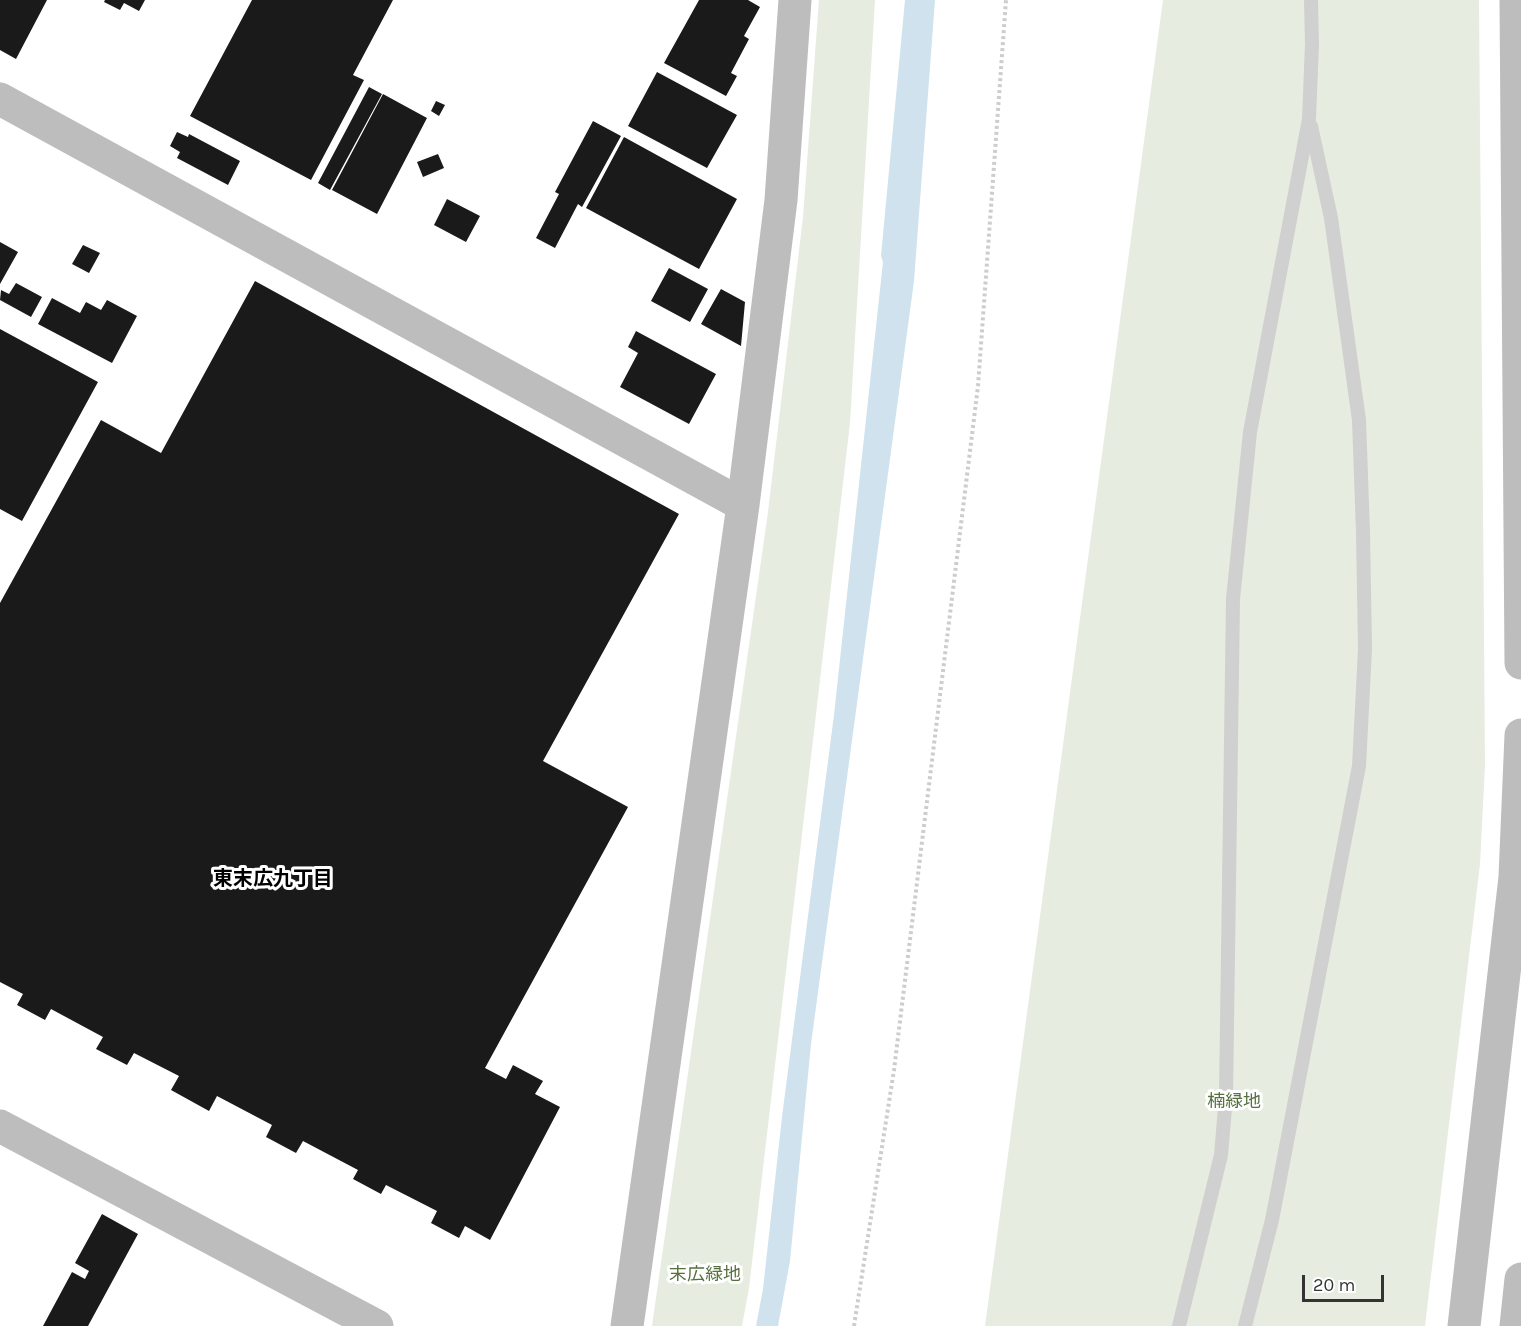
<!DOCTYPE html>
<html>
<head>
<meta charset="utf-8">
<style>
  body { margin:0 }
  #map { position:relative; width:1521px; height:1326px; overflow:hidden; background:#fff; font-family:Karla,sans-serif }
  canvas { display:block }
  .scale { position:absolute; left:1302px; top:1275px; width:82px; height:27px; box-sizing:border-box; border:3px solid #333; border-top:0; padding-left:8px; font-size:18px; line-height:21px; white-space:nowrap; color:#333; -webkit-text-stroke:4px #fff; paint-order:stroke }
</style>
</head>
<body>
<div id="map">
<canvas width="1521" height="1326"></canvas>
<div class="scale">20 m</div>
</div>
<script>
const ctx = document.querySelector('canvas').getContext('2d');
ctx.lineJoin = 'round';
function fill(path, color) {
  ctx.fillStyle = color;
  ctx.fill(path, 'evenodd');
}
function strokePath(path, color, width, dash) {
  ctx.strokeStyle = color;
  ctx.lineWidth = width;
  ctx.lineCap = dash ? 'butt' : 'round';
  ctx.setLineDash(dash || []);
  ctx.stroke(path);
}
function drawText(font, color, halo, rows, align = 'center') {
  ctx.font = font + ' Karla,"Noto Sans JP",sans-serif';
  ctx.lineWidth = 6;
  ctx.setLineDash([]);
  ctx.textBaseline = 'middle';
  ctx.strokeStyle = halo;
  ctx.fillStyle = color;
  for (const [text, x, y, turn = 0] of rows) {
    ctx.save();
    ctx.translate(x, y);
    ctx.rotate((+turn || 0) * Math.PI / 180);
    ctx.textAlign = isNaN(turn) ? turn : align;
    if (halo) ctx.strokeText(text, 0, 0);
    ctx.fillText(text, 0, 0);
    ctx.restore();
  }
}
fill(new Path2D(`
  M819,0H875L850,423L749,1288L742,1326H652L768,512L803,217Z
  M1163,0H1479L1485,765L1480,864L1425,1326H985Z`), '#e6ecdf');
fill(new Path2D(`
  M905,0H935L914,281L811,1044L790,1261L778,1326H756L763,1289L782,1117L834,715L883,262L881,256Z`), '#cfe2ee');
fill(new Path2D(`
  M0,0H47L16,59L0,50Z
  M105,0H145L139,11L124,3L120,10L104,2Z
  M252,0H393L353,75L364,80L311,180L190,116Z
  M699,0H748L760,7L744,36L749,39L731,73L737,76L726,96L664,63Z
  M657,72L737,115L707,168L628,126Z
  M369,87L382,94L330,190L318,183Z
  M383,94L427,118L377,214L332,190Z
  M436,101L445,105L439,116L431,111Z
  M593,121L621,136L582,207L578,204L555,248L536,238L559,194L555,192Z
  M177,132L188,137L189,134L240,161L228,185L177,158L180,152L170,146Z
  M624,137L737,199L699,269L586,208Z
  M438,154L444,168L423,177L417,162Z
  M447,199L480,216L466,242L434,225Z
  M0,242L18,252L0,284Z
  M83,245L100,253L89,273L72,264Z
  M669,268L708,289L690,322L651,301Z
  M255,281L679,514L543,761L628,807L485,1068L506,1079L513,1065L543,1081L535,1094L560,1107L490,1240L465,1226L459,1238L431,1223L437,1211L386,1185L381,1194L353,1179L358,1170L303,1141L296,1153L266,1137L272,1125L217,1096L209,1111L171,1090L179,1076L134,1053L127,1065L96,1049L103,1037L51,1009L45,1020L17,1005L23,994L0,982V603L101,420L161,453Z
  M16,283L42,297L31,317L0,300L1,290L9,294Z
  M721,289L745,302L741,346L701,324Z
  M52,298L80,313L86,302L101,310L107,300L137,316L112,363L38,324Z
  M0,329L98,382L22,521L0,509Z
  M636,331L716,374L689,424L620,387L638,353L628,347Z
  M102,1214L138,1234L88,1326H43L72,1272L85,1279L89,1271L75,1263Z`), '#1a1a1a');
strokePath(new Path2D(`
  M854,1326L894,1070L978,386L1006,0`), '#cdcdcd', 4, [3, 3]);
strokePath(new Path2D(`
  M1179,1326L1221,1155L1226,1096L1233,599L1250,432L1309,119L1312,44L1311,0
  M1245,1326L1272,1220L1359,766L1365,649L1363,532L1359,420L1331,218L1311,126`), '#d0d0d0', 14);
strokePath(new Path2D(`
  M1516,0L1521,663
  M0,99L743,505
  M0,1126L377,1326
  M627,1326L743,505L781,200L795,0
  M1464,1326L1515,877L1521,735
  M1516,1326L1521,1279`), '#bdbdbd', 33);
drawText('18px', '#56703f', '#fff', [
  ["楠緑地",1234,1102],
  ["末広緑地",705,1275]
]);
drawText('bold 20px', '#000', '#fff', [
  ["東末広九丁目",273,879]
]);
</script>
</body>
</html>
